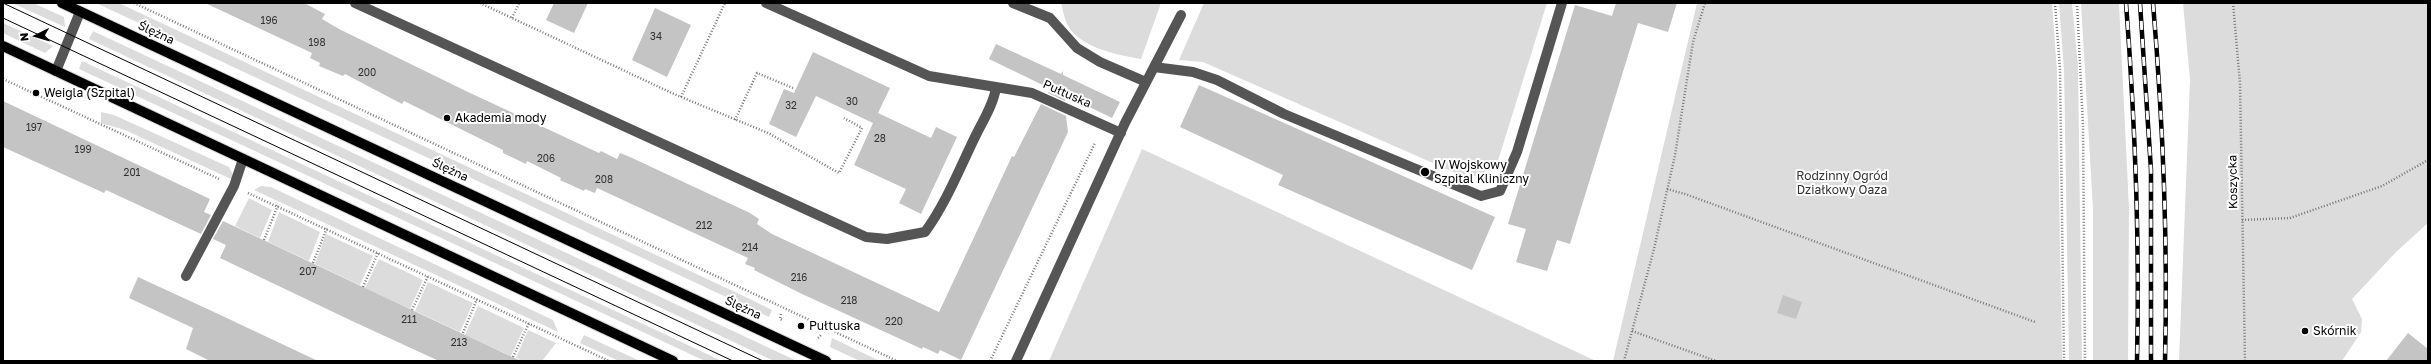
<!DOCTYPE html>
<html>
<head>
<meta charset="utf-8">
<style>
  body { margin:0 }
  #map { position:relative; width:2431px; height:364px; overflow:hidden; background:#fff; font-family:"Golos Text",sans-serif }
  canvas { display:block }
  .frame { position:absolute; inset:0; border:4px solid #000; pointer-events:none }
  .north { position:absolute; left:16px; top:16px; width:40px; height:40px; -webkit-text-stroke:3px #fff; paint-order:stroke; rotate:265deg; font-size:11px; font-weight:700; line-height:16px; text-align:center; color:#000 }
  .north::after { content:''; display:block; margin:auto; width:14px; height:18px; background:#000; clip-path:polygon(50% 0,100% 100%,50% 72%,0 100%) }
</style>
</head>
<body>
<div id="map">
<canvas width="2431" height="364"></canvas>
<div class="frame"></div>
<div class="north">N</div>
</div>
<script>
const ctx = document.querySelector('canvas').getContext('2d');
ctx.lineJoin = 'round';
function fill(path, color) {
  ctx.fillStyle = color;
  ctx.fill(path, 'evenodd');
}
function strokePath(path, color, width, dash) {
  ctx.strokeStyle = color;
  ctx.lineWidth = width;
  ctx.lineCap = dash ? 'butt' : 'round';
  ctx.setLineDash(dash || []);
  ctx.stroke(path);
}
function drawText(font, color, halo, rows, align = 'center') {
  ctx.font = font + ' "Golos Text",sans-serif';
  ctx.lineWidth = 4;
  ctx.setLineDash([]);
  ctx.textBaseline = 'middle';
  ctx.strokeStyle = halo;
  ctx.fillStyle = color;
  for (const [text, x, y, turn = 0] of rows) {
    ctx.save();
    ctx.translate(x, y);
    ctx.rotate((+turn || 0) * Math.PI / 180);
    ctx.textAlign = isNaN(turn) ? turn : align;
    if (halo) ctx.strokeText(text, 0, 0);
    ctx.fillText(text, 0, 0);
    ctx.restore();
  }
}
fill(new Path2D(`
  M12,3H33L64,17L65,27Z
  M96,3H119L123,5L752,300L772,310L769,317Z
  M1061,3H1161L1141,59C1118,55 1079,48 1067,24C1064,18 1063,10 1061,3Z
  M1204,3H1547L1497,164L1480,175L1467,178L1203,62L1179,60Z
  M1697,3H2052L2057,71L2062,361H1613Z
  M2059,3H2072L2078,67L2082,361H2069L2064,70Z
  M2081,3H2119L2129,208L2128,361H2093V210Z
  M2183,3H2428V223L2396,252L2352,299L2362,319L2361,332L2342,361H2179L2190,80Z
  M3,23L53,46L45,53L3,33Z
  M93,31L797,361H774L89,39Z
  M82,61L722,361H705L79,69Z
  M101,112L114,115L229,167L233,175V180L125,130L101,123Z
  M1142,149L1596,361H1049Z
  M261,186L271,187L553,320L558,332L254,190Z
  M249,198L272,210L260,238L235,226Z
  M279,212L320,232L309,261L268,242Z
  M326,234L373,256L360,285L315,264Z
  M379,259L423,280L410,309L365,288Z
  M428,282L473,303L460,332L415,311Z
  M478,306L524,328L511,356L465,335Z
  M528,330L556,343L542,361H522L516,358Z
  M584,335L640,361H619L580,343Z
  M832,338L880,361H860L830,347Z`), '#dcdcdc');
fill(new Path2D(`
  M205,3H304L325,14L322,19L339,29L468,92L599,153L601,151L617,159L620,153L630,157L750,213L759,219L757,224L772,234L939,312L1012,156L1014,157L1041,104L1066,116L1068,132L961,360L940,350L938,354L923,347L922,349L802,294L754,270L755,268L745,264L748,258L597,188L595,193L585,189L584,191L560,180L561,178L527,161L526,164L503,153V150L404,101L402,104L345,74L343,76L319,66L320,63L310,58L312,53Z
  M554,3H588L574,33L546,20Z
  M1616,3H1677L1668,32L1638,23L1570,244L1557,240L1547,271L1516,262L1526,229L1508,224L1575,5L1612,16Z
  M655,8L691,25L667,77L632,60Z
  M996,44L1061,74L1063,71V75L1120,102L1112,118L1065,95V101L1048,93L1051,89L989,59Z
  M813,52L890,88L878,113L931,138L936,127L957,137L921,214L899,203L906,189L854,165L873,123L816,96L796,137L769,124L784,89L794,93Z
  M1199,85L1495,217L1472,270L1278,185L1283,175L1180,127Z
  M3,101L210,199L204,212L211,215L201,234L106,190L104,193L3,147Z
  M223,221L412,310L521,361H439L352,321L220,258L226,245L213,239Z
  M138,277L214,312L318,361H210L186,349L193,328L129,298Z
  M1783,295L1802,302L1796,319L1777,313Z
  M2408,333L2428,349V361H2386Z`), '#c4c4c4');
const major = new Path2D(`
  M62,3L826,361
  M3,46L673,361`);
strokePath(major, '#dbdbdb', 12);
strokePath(new Path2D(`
  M134,3L897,361
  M480,3L674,94L768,133L839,173L862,128L844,118
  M2055,3L2060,69L2064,361
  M2077,3L2083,126L2085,361
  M2233,3L2240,83L2245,361
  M512,18L519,3
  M3,79L219,179
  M681,97L725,3
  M735,120L757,73L793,88
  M1667,189L1685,194L2035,322
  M248,193L609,361
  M2242,220L2290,218L2382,186L2428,160
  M264,240L278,205
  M313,263L327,228
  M363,287L378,253
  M412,310L428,276
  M781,314L780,319L782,320
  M1632,331L1716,361
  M463,333L477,299
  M818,338L822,334
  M513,357L529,323
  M990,361L1095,143
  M1624,361L1654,249L1675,155L1693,42L1705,3`), '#777', 2.5, [1, 2]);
strokePath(new Path2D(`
  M355,3L866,237L887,239L925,232C945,205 959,170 974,139C982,122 993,106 996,88
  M766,3L929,76L1032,93L1121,133
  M1013,3L1050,18L1077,48L1100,62L1146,82
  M1154,67L1193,72L1217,80L1284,114L1481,196L1500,191L1517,152L1562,3
  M56,71L80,12
  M186,276L234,186L243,159
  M1016,361L1125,123L1181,15`), '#555', 10);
strokePath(major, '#000', 10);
strokePath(new Path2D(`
  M3,3L763,361
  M3,18L733,361`), '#000', 1);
const rail = new Path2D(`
  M2126,3C2135,122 2140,241 2137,361
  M2140,3L2151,170V361
  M2153,3C2163,122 2168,241 2165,361`);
strokePath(rail, '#000', 4.5);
strokePath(rail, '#fff', 3, [9]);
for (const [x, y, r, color] of [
  [36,93,4,"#000"],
  [447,118,4,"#000"],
  [1425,172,5,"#000"],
  [801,326,4,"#000"],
  [2305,331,4,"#000"]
]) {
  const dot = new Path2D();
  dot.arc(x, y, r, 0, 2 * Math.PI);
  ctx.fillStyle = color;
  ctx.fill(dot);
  strokePath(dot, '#fff', 1.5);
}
drawText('10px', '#313131', null, [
  ["196",269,21],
  ["34",656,37],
  ["198",317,43],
  ["200",367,73],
  ["30",852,102],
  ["32",791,106],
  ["197",34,128],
  ["28",880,139],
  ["199",83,150],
  ["206",546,159],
  ["201",132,173],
  ["208",604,180],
  ["212",704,226],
  ["214",750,248],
  ["207",308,272],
  ["216",799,278],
  ["218",849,301],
  ["211",409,320],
  ["220",894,322],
  ["213",459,343]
]);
drawText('12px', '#000', '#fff', [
  ["Ślężna",156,33,25],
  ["Pułtuska",1067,94,24],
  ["Ślężna",450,170,25],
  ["Koszycka",2233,182,-91],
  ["Ślężna",743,308,25]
]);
drawText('12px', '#000', '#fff', [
  ["Weigla (Szpital)",44,93],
  ["Akademia mody",455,118],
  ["IV Wojskowy",1434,165],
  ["Szpital Kliniczny",1434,179],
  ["Pułtuska",809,326],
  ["Skórnik",2313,331]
], 'left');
drawText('12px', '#333', '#fff', [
  ["Rodzinny Ogród",1842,176],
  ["Działkowy Oaza",1842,190]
]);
</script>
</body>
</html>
